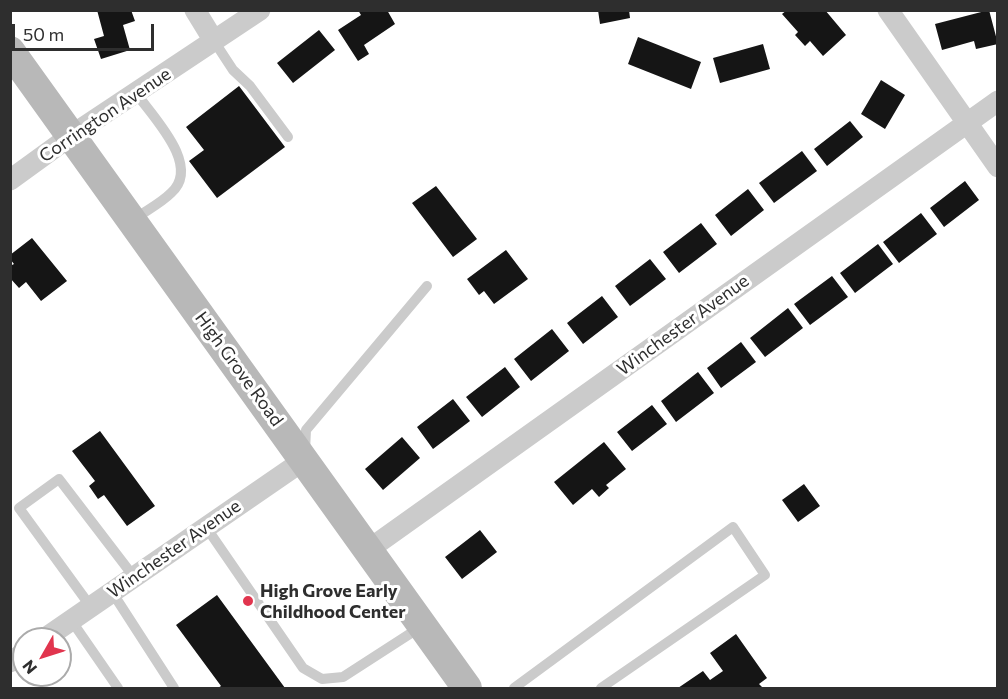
<!DOCTYPE html>
<html>
<head>
<meta charset="utf-8">
<style>
  body { margin:0 }
  #map { position:relative; width:1008px; height:699px; overflow:hidden; background:#fff; font-family:Commissioner,sans-serif }
  canvas { display:block }
  .frame { position:absolute; inset:0; border:12px solid #2e2e2e; pointer-events:none }
  .north { position:absolute; left:12px; top:627px; width:60px; height:60px; box-sizing:border-box; background:#fff; border:2px solid #ababab; border-radius:50%; rotate:231deg; font-size:16px; font-weight:700; line-height:24px; text-align:center; color:#2e2e2e }
  .north::after { content:''; display:block; margin:auto; width:21px; height:27px; background:#e1354e; clip-path:polygon(50% 0,100% 100%,50% 72%,0 100%) }
  .scale { position:absolute; left:12px; top:24px; width:142px; height:27px; box-sizing:border-box; border:3px solid #2e2e2e; border-top:0; padding-left:8px; font-size:18px; line-height:21px; white-space:nowrap; color:#2e2e2e; -webkit-text-stroke:4px #fff; paint-order:stroke }
</style>
</head>
<body>
<div id="map">
<canvas width="1008" height="699"></canvas>
<div class="frame"></div>
<div class="north">N</div>
<div class="scale">50 m</div>
</div>
<script>
const ctx = document.querySelector('canvas').getContext('2d');
ctx.lineJoin = 'round';
function fill(path, color) {
  ctx.fillStyle = color;
  ctx.fill(path, 'evenodd');
}
function strokePath(path, color, width, dash) {
  ctx.strokeStyle = color;
  ctx.lineWidth = width;
  ctx.lineCap = dash ? 'butt' : 'round';
  ctx.setLineDash(dash || []);
  ctx.stroke(path);
}
function drawText(font, color, halo, rows, align = 'center') {
  ctx.font = font + ' Commissioner,sans-serif';
  ctx.lineWidth = 6;
  ctx.setLineDash([]);
  ctx.textBaseline = 'middle';
  ctx.strokeStyle = halo;
  ctx.fillStyle = color;
  for (const [text, x, y, turn = 0] of rows) {
    ctx.save();
    ctx.translate(x, y);
    ctx.rotate((+turn || 0) * Math.PI / 180);
    ctx.textAlign = isNaN(turn) ? turn : align;
    if (halo) ctx.strokeText(text, 0, 0);
    ctx.fillText(text, 0, 0);
    ctx.restore();
  }
}
fill(new Path2D(`
  M97,10H131L135,21L123,25L130,50L101,59L94,39L104,36Z
  M358,10H387L395,24L364,45L369,54L358,61L338,30L361,15Z
  M598,10H629L630,18L600,24Z
  M787,10H825L846,35L823,56L810,41L805,46L795,35L798,32L782,14Z
  M989,10L998,44L976,49L974,41L942,50L935,24Z
  M319,30L335,50L293,83L277,63Z
  M638,37L701,62L691,89L628,64Z
  M763,44L770,69L720,83L713,58Z
  M881,80L905,95L885,129L861,114Z
  M239,86L285,147L217,198L189,161L204,150L186,127Z
  M850,121L863,137L827,166L814,149Z
  M802,151L817,171L774,203L759,183Z
  M965,181L979,200L944,227L930,208Z
  M436,186L477,239L453,257L412,203Z
  M748,189L764,210L731,236L715,215Z
  M921,213L937,234L899,263L883,242Z
  M701,223L717,244L679,273L663,252Z
  M32,238L67,281L41,301L26,282L19,288L10,278V266L14,264L10,259V255Z
  M878,244L893,264L855,293L840,273Z
  M506,250L528,279L494,304L484,291L479,295L467,279Z
  M650,259L666,279L630,306L615,286Z
  M832,276L848,297L810,325L794,304Z
  M602,296L618,317L583,344L567,323Z
  M788,308L803,328L765,357L750,338Z
  M552,329L569,351L531,381L514,359Z
  M741,342L756,362L721,388L707,368Z
  M505,367L520,387L482,417L466,397Z
  M698,372L714,393L676,422L661,401Z
  M453,399L470,421L433,449L417,427Z
  M652,405L667,424L632,451L617,432Z
  M100,431L155,506L127,526L104,495L98,499L89,486L95,481L72,451Z
  M402,437L420,458L383,490L365,469Z
  M604,442L626,469L606,485L609,488L599,497L592,489L573,505L554,482Z
  M804,484L820,506L798,522L782,500Z
  M480,530L497,552L462,579L445,557Z
  M217,595L285,688H218L221,686L176,625Z
  M736,634L767,678L759,684L763,688H678L703,671L710,680L723,671L710,653Z`), '#151515');
strokePath(new Path2D(`
  M214,41L233,70L250,86L288,137
  M133,220C145,211 160,204 171,193C202,166 153,117 136,93
  M305,451L306,430L427,286
  M206,527L303,668L322,679L343,677L422,626
  M112,592L174,688
  M91,607L19,508L59,479L134,577
  M71,620L118,688
  M514,688L733,527L765,575L601,688`), '#cbcbcb', 10);
strokePath(new Path2D(`
  M195,10L214,41
  M888,10L998,167
  M10,180L72,135L260,10
  M368,550L998,101
  M44,639L304,460
  M10,662L24,653`), '#cbcbcb', 21);
strokePath(new Path2D(`
  M10,51L467,688`), '#b8b8b8', 30);
for (const [x, y, r, color] of [
  [248,601,6,"#e1354e"]
]) {
  const dot = new Path2D();
  dot.arc(x, y, r, 0, 2 * Math.PI);
  ctx.fillStyle = color;
  ctx.fill(dot);
  strokePath(dot, '#fff', 2);
}
drawText('18px', '#2e2e2e', '#fff', [
  ["Corrington Avenue",105,115,-34],
  ["Winchester Avenue",683,325,-36],
  ["High Grove Road",239,369,54],
  ["Winchester Avenue",174,549,-35]
]);
drawText('bold 18px', '#2e2e2e', '#fff', [
  ["High Grove Early",260,591],
  ["Childhood Center",260,612]
], 'left');
</script>
</body>
</html>
